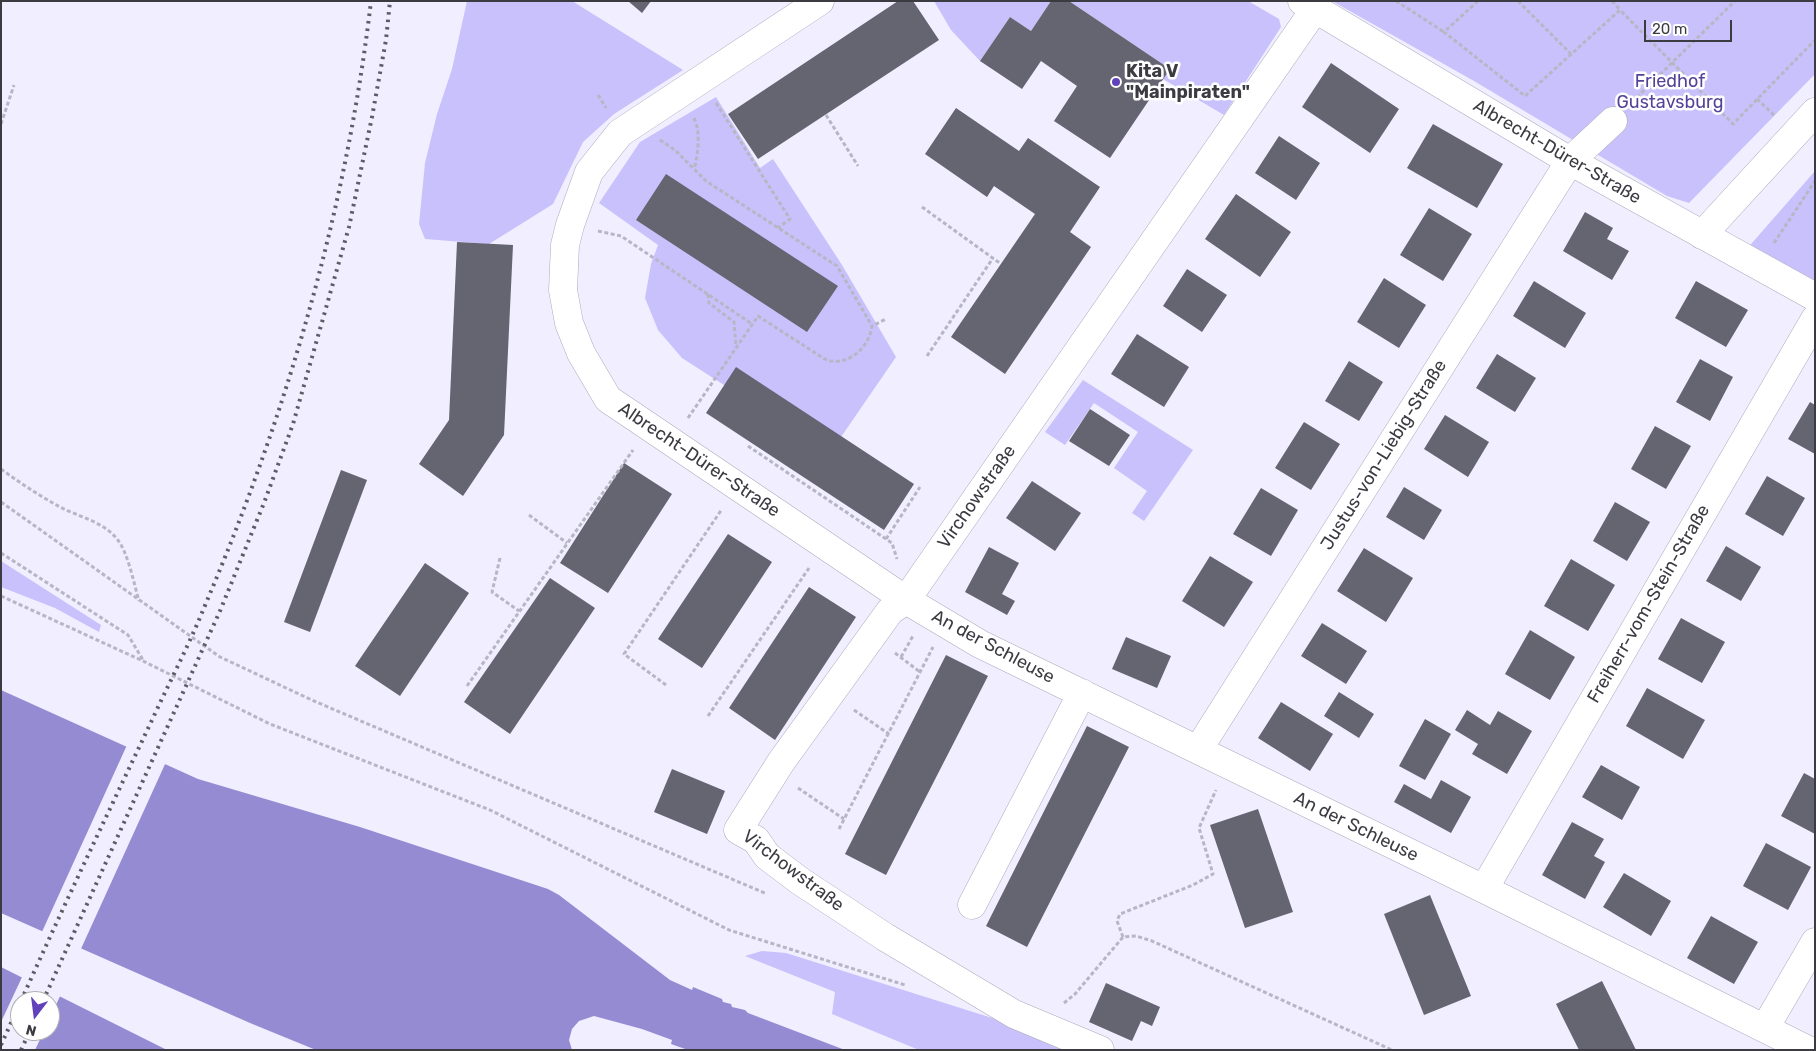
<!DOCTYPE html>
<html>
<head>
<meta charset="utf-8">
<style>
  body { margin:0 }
  #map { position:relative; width:1816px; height:1051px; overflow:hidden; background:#f0eeff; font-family:Rubik,sans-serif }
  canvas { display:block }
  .frame { position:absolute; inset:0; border:2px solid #3c3b42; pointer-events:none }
  .north { position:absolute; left:10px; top:991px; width:50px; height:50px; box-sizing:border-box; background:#fff; border:1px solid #b1b1b3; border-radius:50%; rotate:195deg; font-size:14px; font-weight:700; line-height:20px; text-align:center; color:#3c3b42 }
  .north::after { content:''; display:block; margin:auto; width:18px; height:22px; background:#6142ba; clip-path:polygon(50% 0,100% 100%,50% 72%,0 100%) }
  .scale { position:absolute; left:1644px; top:20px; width:88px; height:22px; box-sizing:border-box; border:2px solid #3c3b42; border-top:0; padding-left:6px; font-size:15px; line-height:18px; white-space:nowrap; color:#3c3b42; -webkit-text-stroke:4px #fff; paint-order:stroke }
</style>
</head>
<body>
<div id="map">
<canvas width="1816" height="1051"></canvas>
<div class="frame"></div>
<div class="north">N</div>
<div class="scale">20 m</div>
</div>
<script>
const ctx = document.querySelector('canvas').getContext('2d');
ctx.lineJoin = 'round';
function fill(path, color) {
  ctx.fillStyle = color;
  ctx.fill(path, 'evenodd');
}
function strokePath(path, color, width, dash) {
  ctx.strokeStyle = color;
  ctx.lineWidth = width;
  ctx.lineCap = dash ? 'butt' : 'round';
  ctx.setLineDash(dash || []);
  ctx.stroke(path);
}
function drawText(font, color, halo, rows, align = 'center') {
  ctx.font = font + ' Rubik,sans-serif';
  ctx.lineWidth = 5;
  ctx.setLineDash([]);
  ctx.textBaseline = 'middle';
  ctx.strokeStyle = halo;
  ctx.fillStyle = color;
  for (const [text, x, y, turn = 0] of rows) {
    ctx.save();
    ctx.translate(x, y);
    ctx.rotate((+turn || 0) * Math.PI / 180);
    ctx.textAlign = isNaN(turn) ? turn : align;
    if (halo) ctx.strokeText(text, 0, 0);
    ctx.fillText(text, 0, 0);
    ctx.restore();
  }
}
fill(new Path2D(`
  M467,1H572L683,70L614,114L583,142L553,204L489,244L425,239L419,224L425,163L437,114L452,69Z
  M934,1H1051L1031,31L1010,17L980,61L951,30Z
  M1069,1H1248L1279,19L1281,27L1224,115L1163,79L1170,69Z
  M1332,1H1815V74L1689,203L1667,196L1474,81Z
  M716,97L760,168L773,159L842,265L896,357L841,437L724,385L682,358L658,330L645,298L651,264L658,245L599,203L640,142Z
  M1815,171V294L1745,251Z
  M1083,380L1193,450L1144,521L1132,513L1147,491L1114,468L1138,432L1094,403L1065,445L1045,432Z
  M1,561L101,625L99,632L55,608L1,587Z
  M762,951L786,953L1027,1029L1077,1050H919L832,1014L835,992L745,956Z`), '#c8c1fc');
fill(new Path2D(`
  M1,690L198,779L360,827L548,889L559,895L670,980L692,990L693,987L722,999L723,1002L731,1004L732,1007L745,1010L748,1013L845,1050H688L671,1044L672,1040L642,1029L594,1016L579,1021L572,1029L569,1040L572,1050H316L250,1023L1,913Z
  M1,967L167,1050H1ZM20,1001H50V1031H20Z`), '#958bd3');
fill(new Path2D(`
  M127,745L166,762L80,951L41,934Z
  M23,975L61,994L50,1018V1001H20V1031H44L35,1050H1V1022Z`), '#f0eeff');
fill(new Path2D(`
  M628,1H651L642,13Z
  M898,1H913L939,40L758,159L728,114Z
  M1051,1H1069L1170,69L1110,158L1054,121L1077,86L1041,61L1022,89L980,61L1010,17L1031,31Z
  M1331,63L1399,109L1370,153L1302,107Z
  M956,108L1019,151L1028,138L1100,187L1070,232L1091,247L1005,374L951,337L1035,214L994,186L987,197L925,154Z
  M1433,124L1503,164L1477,208L1407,168Z
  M1279,136L1320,163L1296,200L1255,173Z
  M666,174L838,286L807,332L636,220Z
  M1236,194L1291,232L1260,277L1205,239Z
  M1429,208L1472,234L1443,281L1400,255Z
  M1585,212L1613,228L1607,239L1629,251L1612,280L1563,251Z
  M457,242L513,245L504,435L463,496L419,464L449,420Z
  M1187,269L1227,295L1202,332L1163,306Z
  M1384,278L1426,305L1399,348L1357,322Z
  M1534,281L1586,313L1565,348L1513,316Z
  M1696,281L1748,310L1726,347L1675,318Z
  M1137,334L1189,367L1164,407L1111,374Z
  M1497,354L1536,378L1515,412L1476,388Z
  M1700,359L1733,377L1710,421L1676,402Z
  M1349,361L1383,382L1359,421L1325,401Z
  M736,367L914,484L884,530L706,413Z
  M1810,402L1815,405V454L1788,439Z
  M1090,409L1130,435L1109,466L1069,441Z
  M1445,415L1489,442L1468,477L1424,449Z
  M1304,422L1340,444L1311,490L1275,468Z
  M1655,426L1691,446L1666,489L1631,469Z
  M624,463L672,494L608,593L560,563Z
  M341,470L367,480L310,632L284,622Z
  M1767,476L1805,498L1783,536L1745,514Z
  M1032,481L1081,513L1055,551L1006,518Z
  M1404,487L1442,510L1424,540L1386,517Z
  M1261,488L1298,510L1271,556L1233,534Z
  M1615,502L1650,522L1627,561L1593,541Z
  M728,534L772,562L702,668L658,639Z
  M1726,546L1761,567L1741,601L1706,581Z
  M989,547L1019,563L1002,594L1015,601L1007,615L965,592Z
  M1364,548L1413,578L1386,622L1337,591Z
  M1210,556L1253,582L1224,627L1182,601Z
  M1571,559L1615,585L1588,631L1544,606Z
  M425,563L469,593L400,696L355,666Z
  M550,578L595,608L510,734L464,702Z
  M809,587L856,617L775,740L729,708Z
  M1681,618L1725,642L1702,683L1658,659Z
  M1322,623L1367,651L1346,684L1301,656Z
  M1530,630L1575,657L1550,700L1505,674Z
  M1126,637L1171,656L1157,688L1112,669Z
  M946,655L988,676L886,875L845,854Z
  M1647,688L1705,720L1683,759L1626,726Z
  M1339,692L1374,714L1359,738L1324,716Z
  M1281,702L1333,734L1310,771L1258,738Z
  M1467,710L1490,725L1498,711L1532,731L1507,774L1472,754L1478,744L1455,730Z
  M1425,719L1451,734L1425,780L1399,766Z
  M1087,726L1129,747L1027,947L986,926Z
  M1601,765L1640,787L1622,820L1582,797Z
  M672,769L725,791L707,834L654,812Z
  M1804,773L1815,779V834L1781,816Z
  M1441,780L1471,797L1451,833L1394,802L1404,784L1431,799Z
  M1258,809L1293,912L1245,928L1210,825Z
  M1572,822L1604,839L1594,856L1605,862L1585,899L1542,875Z
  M1766,843L1811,867L1788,910L1743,886Z
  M1624,873L1671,901L1651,936L1603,907Z
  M1430,895L1471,996L1424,1015L1384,914Z
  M1711,916L1758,942L1734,984L1687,958Z
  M1602,981L1636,1050H1579L1556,1004Z
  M1106,983L1160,1007L1152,1026L1141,1021L1132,1041L1089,1022Z`), '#656471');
const minor = new Path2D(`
  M820,1L620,133L589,172L570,225L565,245L563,290L569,323L581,353L608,399L906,600L980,644L1484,889L1808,1050
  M1302,1L1570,161L1815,297
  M1702,235L1815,112
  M1198,750L1570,161L1613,121
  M1484,889L1815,319
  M972,905L1082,693
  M1765,1028L1815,942
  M1100,1050L1014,1014L885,937L800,881L767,856L756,840L738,830L781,762L890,611L906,600L1315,9`);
strokePath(minor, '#adabbb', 29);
strokePath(new Path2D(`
  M1396,1L1444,32
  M1478,1L1444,32L1525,96L1620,10L1733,124L1815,40
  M1518,1L1571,54
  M1612,1L1620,10
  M598,95L606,108
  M1757,99L1775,116
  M1632,102L1735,1
  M716,103L790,219L778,228
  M826,115L858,166
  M694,118C701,131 698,156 694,169
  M1,124L14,85
  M660,140L675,150L706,181L837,266L872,326
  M922,207L1001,264
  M598,231L621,236L752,324
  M1774,243L1815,181
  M708,294L709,303L734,322L736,347
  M927,356L993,258
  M688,418L758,316L823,358C839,367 858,357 867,341C870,336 871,331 872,326L886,319
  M748,446L892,543L897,559
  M1,469C20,483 40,496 60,507C79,517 104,522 117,539C128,552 134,584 139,601
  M1,502L220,657L314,701L767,894
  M529,515L567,543
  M886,539L920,487
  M1,553L128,635L143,660
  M500,558L492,592L519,611
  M1,596L143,661L270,724L490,810L729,930L905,985
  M895,653L920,672
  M901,657L913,636
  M666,685L624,654L722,509
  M467,686L633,450
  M854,710L889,734
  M708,716L809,568
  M798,788L844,819
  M839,829L933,647
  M1123,937L1117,921L1120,914L1193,885L1213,874L1199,828L1216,790
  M1064,1003L1075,994L1123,937L1136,936L1152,941L1392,1050`), '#b7b6c4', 3, [4, 2.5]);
strokePath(minor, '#fff', 28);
strokePath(new Path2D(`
  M21,1001C63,907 108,813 152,720C170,681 190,643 206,603C287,413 347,207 371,1
  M43,1001L220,611L264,503L293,424L349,227L372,117L386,40L390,1
  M1,1045L20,1003
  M21,1050L30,1031`), '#5d5c65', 4, [2.5, 5]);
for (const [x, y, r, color] of [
  [1116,82,5,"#6142ba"]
]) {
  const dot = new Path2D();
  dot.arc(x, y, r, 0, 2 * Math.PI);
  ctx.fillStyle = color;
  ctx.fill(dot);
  strokePath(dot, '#fff', 2);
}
drawText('bold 18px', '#3c3b42', '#fff', [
  ["Kita V",1126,72],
  ["\"Mainpiraten\"",1126,93]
], 'left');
drawText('18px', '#554399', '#fff', [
  ["Friedhof",1670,82],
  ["Gustavsburg",1670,103]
]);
drawText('18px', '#3c3b42', '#fff', [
  ["Albrecht-Dürer-Straße",1557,152,30],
  ["Justus-von-Liebig-Straße",1384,455,-58],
  ["Albrecht-Dürer-Straße",699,460,34],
  ["Virchowstraße",977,497,-55],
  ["Freiherr-vom-Stein-Straße",1649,604,-60],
  ["An der Schleuse",993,647,28],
  ["An der Schleuse",1356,827,26],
  ["Virchowstraße",793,871,37]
]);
</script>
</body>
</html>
